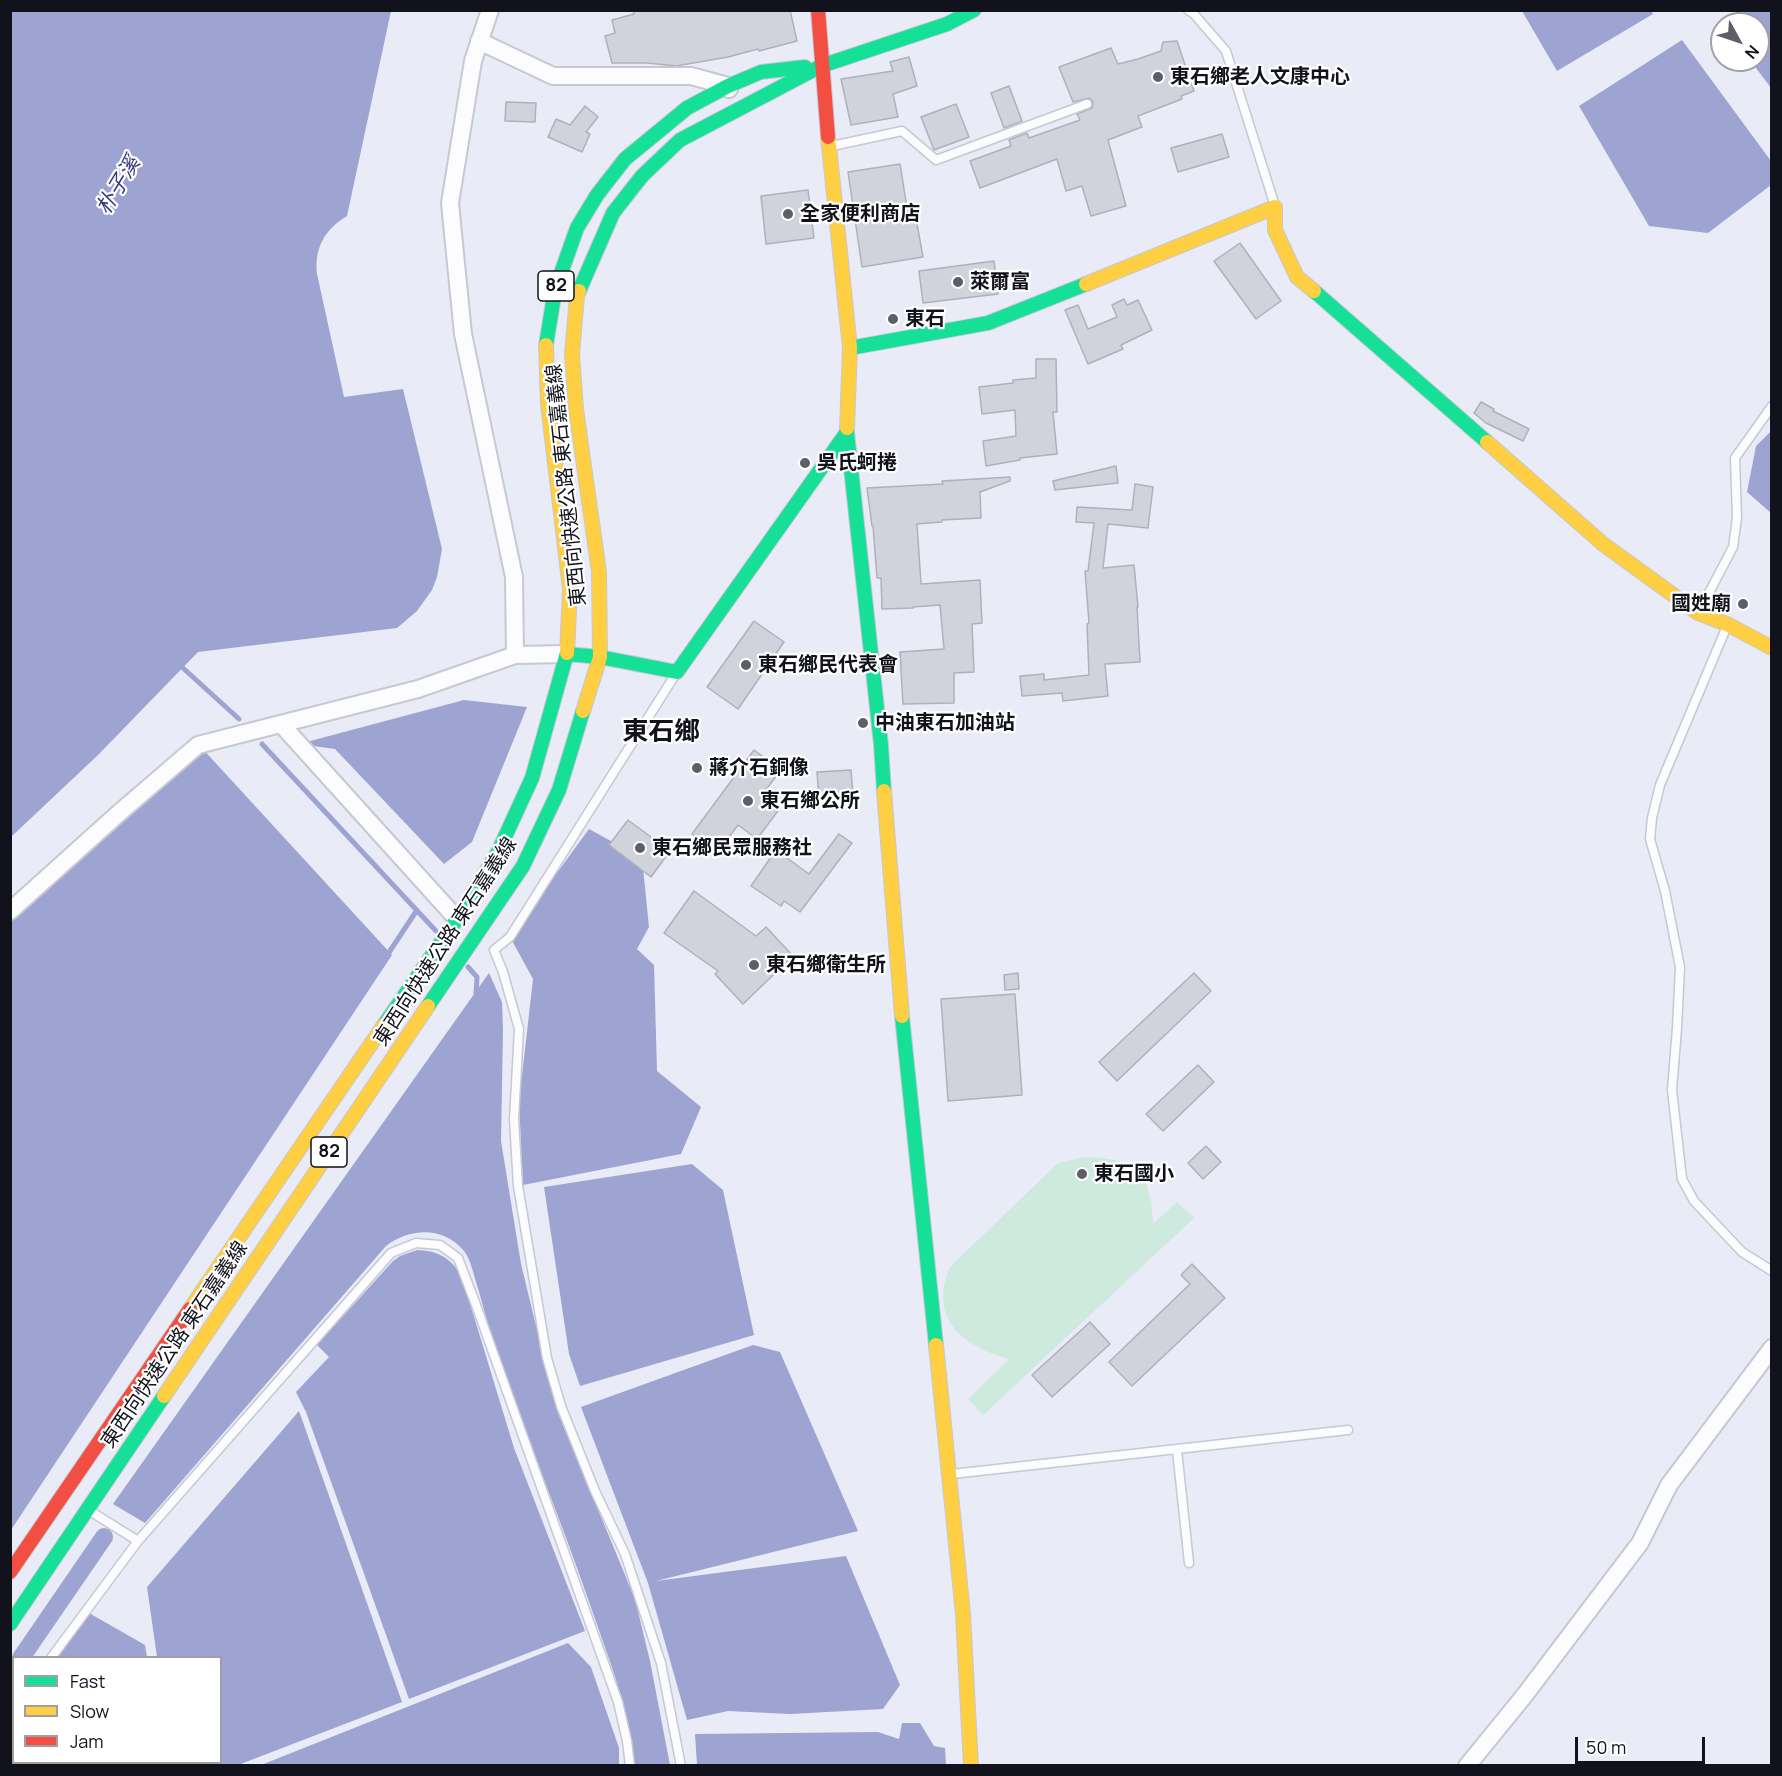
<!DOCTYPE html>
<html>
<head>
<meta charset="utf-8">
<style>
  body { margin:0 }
  #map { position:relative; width:1782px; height:1776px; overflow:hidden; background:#e9ebf6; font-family:Manrope,sans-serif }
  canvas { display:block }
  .frame { position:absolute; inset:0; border:12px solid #11121b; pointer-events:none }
  .legend { position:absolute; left:12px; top:1656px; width:210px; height:108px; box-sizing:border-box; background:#fff; border:2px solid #a0a0a4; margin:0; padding:8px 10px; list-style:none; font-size:18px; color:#11121b }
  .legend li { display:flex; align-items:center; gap:12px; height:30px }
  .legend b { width:30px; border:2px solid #a0a0a4 }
  .north { position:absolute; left:1710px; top:12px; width:60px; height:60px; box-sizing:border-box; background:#fff; border:2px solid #a0a0a4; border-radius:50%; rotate:130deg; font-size:16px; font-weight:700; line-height:24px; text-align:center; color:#11121b }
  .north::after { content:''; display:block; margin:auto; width:21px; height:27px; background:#5d5e68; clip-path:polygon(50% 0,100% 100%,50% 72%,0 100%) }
  .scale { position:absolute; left:1575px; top:1737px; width:130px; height:27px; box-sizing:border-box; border:3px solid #11121b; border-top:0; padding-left:8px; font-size:18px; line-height:21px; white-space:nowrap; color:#11121b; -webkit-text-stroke:4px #fff; paint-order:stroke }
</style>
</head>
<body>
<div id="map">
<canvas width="1782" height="1776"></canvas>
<div class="frame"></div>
<ul class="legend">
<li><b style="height:8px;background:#16e098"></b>Fast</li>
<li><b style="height:8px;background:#ffcf43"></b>Slow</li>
<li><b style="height:8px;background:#f24e42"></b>Jam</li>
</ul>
<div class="north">N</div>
<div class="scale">50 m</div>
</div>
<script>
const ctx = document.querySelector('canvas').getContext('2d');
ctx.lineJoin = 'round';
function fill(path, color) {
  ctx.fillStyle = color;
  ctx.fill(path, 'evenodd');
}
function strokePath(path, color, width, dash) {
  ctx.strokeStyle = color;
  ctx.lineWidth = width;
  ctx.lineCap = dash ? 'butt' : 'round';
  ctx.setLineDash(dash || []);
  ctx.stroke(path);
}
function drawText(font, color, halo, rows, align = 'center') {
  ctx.font = font + ' Manrope,"Noto Sans TC",sans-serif';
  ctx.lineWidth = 4.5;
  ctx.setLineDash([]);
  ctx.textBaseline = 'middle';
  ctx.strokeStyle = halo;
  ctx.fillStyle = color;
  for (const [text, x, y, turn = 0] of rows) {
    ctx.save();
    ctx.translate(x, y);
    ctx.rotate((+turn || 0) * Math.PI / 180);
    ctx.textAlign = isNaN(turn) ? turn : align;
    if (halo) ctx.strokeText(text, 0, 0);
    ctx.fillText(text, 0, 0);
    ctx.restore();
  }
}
fill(new Path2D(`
  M1085,1157C1135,1158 1152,1173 1153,1224L1177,1202L1194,1218L983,1415L968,1399L1009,1359C962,1346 928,1318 950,1267L1058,1163Z`), '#cee9dd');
fill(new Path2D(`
  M11,10L391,11L347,216C325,229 314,248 317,274L344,397L403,389L442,549L437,577L432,590L417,611L397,628L198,652L98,755L11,837Z
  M1651,10L1653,14L1557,71L1522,11Z
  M1750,10L1771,11V88L1750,60H1758V24H1722L1720,21Z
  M1682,40L1771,161V185L1708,233L1649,226L1579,106Z
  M1771,431V513L1747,492L1756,446Z
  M464,700L527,707L472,842L444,864L335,749L299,744Z
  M200,746L392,955L11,1530V919Z
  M589,829L642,858L649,927L637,949L654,965L657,1071L701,1107L681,1154L523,1185L519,1102L533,979L510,937Z
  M489,973L502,1002L503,1030L501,1141L521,1264L556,1408L635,1599L650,1661L670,1765H632C632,1715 610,1663 594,1616C563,1525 526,1436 495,1346C488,1326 483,1305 477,1285C473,1273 471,1260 464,1251C443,1226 410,1228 386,1246L145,1523L113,1504Z
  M692,1164L723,1190L754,1335L580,1386L569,1354L544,1187Z
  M417,1250C437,1250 450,1258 461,1274L514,1448L585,1631L409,1699L306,1412L296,1392L329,1357L317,1345L393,1261L400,1256Z
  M753,1345L780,1352L858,1531L656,1581L846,1556L900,1685L883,1709L790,1714L728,1711L687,1720L648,1583L581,1407Z
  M299,1411L402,1702L238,1765H173L172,1763L220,1762V1658L157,1657L147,1587Z
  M89,1613L145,1645L147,1657L57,1658Z
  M568,1643L591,1667L619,1748V1765H261Z
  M13,1720L14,1762H165L166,1765H11V1724Z
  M902,1723H920L934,1746L945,1748L946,1765H697L695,1734L878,1732L899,1739Z`), '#9ea4d2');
strokePath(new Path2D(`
  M183,668L239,719
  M262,744L436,931
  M386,957L417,910
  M468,967L477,977L476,995`), '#9ea4d2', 5);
strokePath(new Path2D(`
  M21,1658L104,1537
  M10,1673L14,1668`), '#9ea4d2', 18);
const building = new Path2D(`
  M633,10H790L797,41L759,51L758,49L728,57L676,66L647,63H612L605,36L615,33L612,20L634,14Z
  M1177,41L1194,91L1181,96L1182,99L1138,116L1142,127L1108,140L1126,206L1091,216L1082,186L1066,191L1057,159L980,188L970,161L1011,146L1009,140L1027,133L1029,138L1080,120L1077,114L1092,108L1093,101L1089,98L1073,102L1059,67L1111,48L1118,64L1138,59L1161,51L1163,42Z
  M909,57L917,86L893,94L898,117L851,125L841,79L893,71L890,62Z
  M1009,86L1022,121L1004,128L991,93Z
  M506,102L536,103L535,122L505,121Z
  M956,104L969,137L934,150L921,117Z
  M585,106L598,117L586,132L590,134L582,152L548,137L556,119L570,125Z
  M1222,134L1229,157L1178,172L1171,148Z
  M900,164L908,214L915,213L923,257L862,267L848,172Z
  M808,190L814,238L766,244L761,196Z
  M1240,243L1281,301L1256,319L1214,261Z
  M994,261L998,294L923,303L919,271Z
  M1124,299L1127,305L1138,300L1152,330L1121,345L1123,349L1088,364L1065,310L1078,305L1088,329L1117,317L1112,305Z
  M1036,359H1056L1057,412H1053L1057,454L1020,458V460L986,466L983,441L1016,436L1015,410L982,414L979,387L1013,383V380L1036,378Z
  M1481,402L1494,409L1493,411L1529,429L1523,441L1486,423L1474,413Z
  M1116,466L1118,483L1055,490L1053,481Z
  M1010,477V481L980,492L981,518L942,520V522L917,524L921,584L980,580L982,623L972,624L974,672L954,673V703L903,704L900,652L944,649L940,605L913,607V608L882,609L881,578H877L873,526H872L867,488L943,484L942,481Z
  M1135,484L1153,487L1148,528L1108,524L1103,568L1134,565L1138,607H1137L1140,662L1105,664L1108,696L1063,701L1062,693L1022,696L1020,676L1044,674V680L1089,675L1087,624L1089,623L1085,571H1088L1094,523L1076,522L1077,507L1132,510Z
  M754,621L784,642L738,709L707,687Z
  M754,750L781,770L765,791L783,804L757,839L738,825L717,853L692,834Z
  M851,770L853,797L819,800L817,772Z
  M628,820L670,851L651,877L609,845Z
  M839,834L852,843L800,912L784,901L781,906L751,886L776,850L809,874Z
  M694,891L756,936L766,927L793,956L743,1004L715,974L718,971L664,933Z
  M1018,973L1019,989L1005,990L1004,975Z
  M1194,973L1211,991L1117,1081L1099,1062Z
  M1015,994L1022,1095L948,1101L941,999Z
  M1198,1065L1214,1082L1163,1131L1146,1114Z
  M1206,1146L1221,1162L1203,1179L1188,1163Z
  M1192,1264L1225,1298L1132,1386L1109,1362L1190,1284L1181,1275Z
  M1090,1322L1110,1344L1052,1397L1032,1375Z`);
fill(building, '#d0d2dc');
strokePath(building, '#afb1ba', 1.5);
const lane = new Path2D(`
  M1188,10L1193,13L1226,51L1275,206
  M832,146L902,131L936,160L1087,104
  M1700,610L1733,547L1737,518L1735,458L1772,406
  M1727,626L1660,785L1652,818L1650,839L1665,891L1680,967L1677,1028L1672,1090L1682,1179L1694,1201L1742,1252L1772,1271
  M675,675L510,937L494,950L503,972L519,1029L514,1119L518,1186L547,1358L561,1406L595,1491L625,1554L661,1663L681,1766
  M1177,1450L1189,1563
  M952,1474L1348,1430
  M90,1511L138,1541L391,1253L416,1243L440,1245L458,1258L476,1305L618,1702L627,1741L630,1766
  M51,1658L138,1541
  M10,1712L14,1708`);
const street = new Path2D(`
  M490,10L473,61L450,203L463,334L514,577L515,655
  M479,41L553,76H691L728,86L729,89
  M281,724L457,919
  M10,911L119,813L198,745L418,689L515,655L567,654
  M1467,1766L1524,1696L1640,1543L1669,1485L1772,1348`);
const fast = new Path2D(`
  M821,66L947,24L974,10
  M579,291L613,213L642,176L680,140L821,66
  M1314,291L1487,442
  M546,345L555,290L577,228L597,195L625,159L687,108L728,86L761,72L805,67
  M850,348L988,323L1086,284
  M847,432L881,745L884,791
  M567,654L600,657L677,672L847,432V428
  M428,1006L523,866L559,790L583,711
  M902,1016L936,1345
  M384,1025L457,919L498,852L532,778L567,653
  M10,1624L164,1396`);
const slow = new Path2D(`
  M828,137L850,348L847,428
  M1086,284L1275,207V230L1297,277L1314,291
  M579,291L577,296L572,354L576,409L599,572L600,657L583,711
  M546,345L548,404L570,589L567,653
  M1487,442L1603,544L1698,613L1727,624L1772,648
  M884,791L902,1016
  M190,1309L384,1025
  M936,1345L963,1614L971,1766
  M164,1396L428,1006`);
const jam = new Path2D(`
  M818,10L828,137
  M10,1572L190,1309`);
strokePath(lane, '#c6c8d2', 11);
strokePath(street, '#c6c8d2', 20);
strokePath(fast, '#c6c8d2', 16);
strokePath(slow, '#c6c8d2', 16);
strokePath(jam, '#c6c8d2', 16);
strokePath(lane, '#fcfcfe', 8);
strokePath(street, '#fcfcfe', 16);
strokePath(fast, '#16e098', 14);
strokePath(slow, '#ffcf43', 14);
strokePath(jam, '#f24e42', 14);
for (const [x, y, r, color] of [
  [1158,77,6,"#5d5e68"],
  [788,214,6,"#5d5e68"],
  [958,282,6,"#5d5e68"],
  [893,319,6,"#5d5e68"],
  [805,463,6,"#5d5e68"],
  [1743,604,6,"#5d5e68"],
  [746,665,6,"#5d5e68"],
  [863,723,6,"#5d5e68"],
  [697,768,6,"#5d5e68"],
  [748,801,6,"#5d5e68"],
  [640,848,6,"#5d5e68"],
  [754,965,6,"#5d5e68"],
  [1082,1174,6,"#5d5e68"]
]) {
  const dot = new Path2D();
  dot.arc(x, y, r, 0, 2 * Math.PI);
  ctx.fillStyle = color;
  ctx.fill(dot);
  strokePath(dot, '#fff', 2);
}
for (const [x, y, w] of [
  [556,286,36],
  [329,1152,36]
]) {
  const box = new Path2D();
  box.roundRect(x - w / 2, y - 15, w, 30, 4.5);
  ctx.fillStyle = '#fff';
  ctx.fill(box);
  strokePath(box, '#11121b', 1.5);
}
drawText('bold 18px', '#11121b', null, [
  ["82",556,286],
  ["82",329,1152]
]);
drawText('bold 20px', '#11121b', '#fff', [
  ["東石鄉老人文康中心",1170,77],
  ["全家便利商店",800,214],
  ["萊爾富",970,282],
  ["東石",905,319],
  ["吳氏蚵捲",817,463],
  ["國姓廟",1731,604,"right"],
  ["東石鄉民代表會",758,665],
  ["中油東石加油站",875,723],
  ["蔣介石銅像",709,768],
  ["東石鄉公所",760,801],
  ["東石鄉民眾服務社",652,848],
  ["東石鄉衛生所",766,965],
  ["東石國小",1094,1174]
], 'left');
drawText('20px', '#11121b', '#fff', [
  ["東西向快速公路 東石嘉義線",567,485,-96],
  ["東西向快速公路 東石嘉義線",446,942,-57],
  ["東西向快速公路 東石嘉義線",175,1345,-56]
]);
drawText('italic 21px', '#353881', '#fff', [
  ["朴子溪",119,186,-59]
]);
drawText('bold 26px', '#11121b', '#fff', [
  ["東石鄉",661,733]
]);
</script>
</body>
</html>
